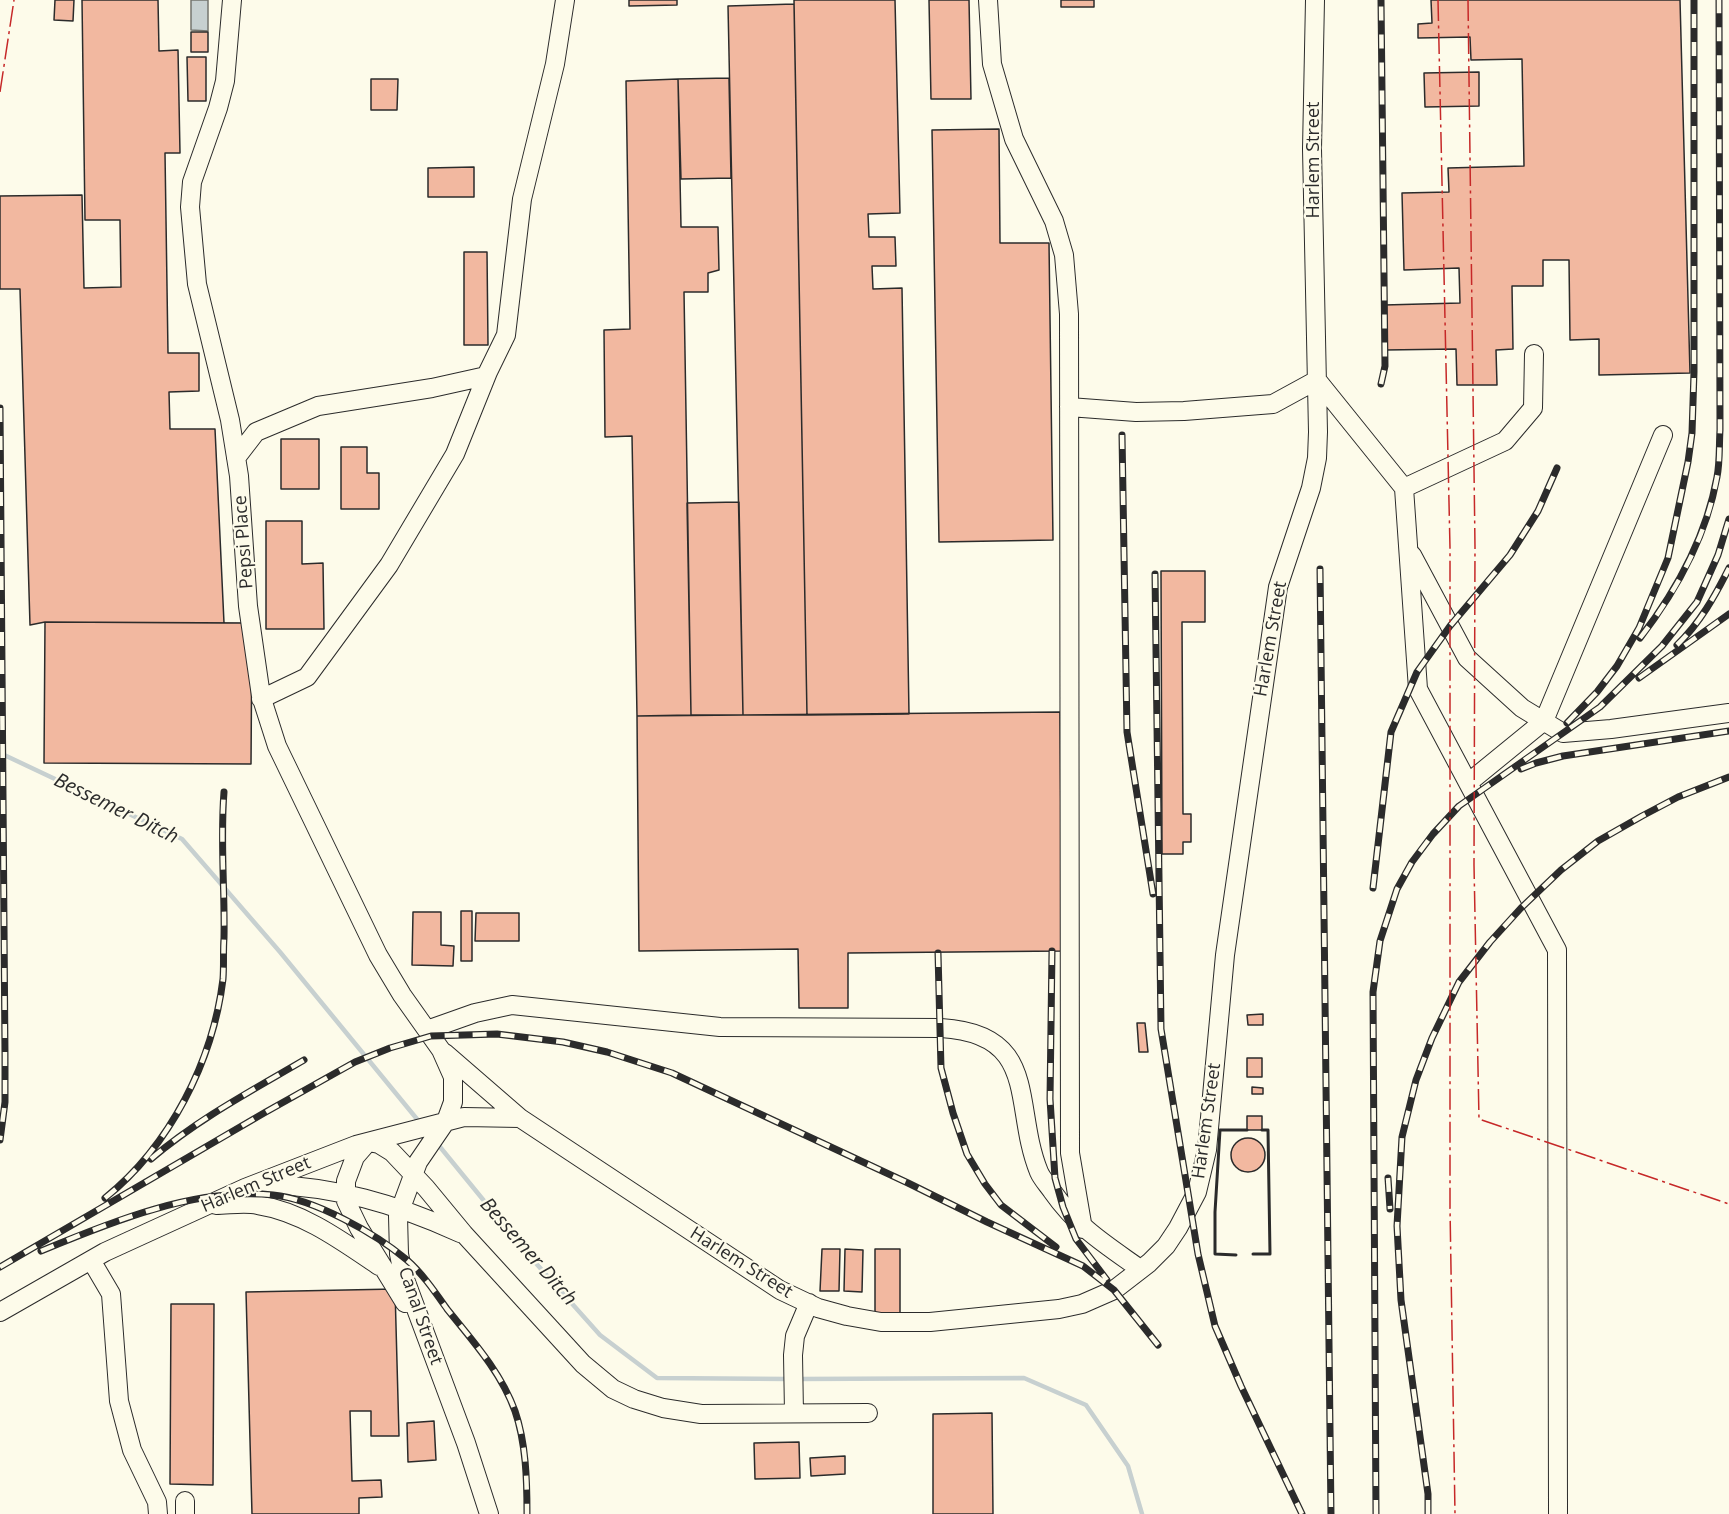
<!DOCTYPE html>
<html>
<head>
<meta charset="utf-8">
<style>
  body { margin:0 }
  canvas { display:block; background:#fdfbea }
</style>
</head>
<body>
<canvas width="1729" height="1514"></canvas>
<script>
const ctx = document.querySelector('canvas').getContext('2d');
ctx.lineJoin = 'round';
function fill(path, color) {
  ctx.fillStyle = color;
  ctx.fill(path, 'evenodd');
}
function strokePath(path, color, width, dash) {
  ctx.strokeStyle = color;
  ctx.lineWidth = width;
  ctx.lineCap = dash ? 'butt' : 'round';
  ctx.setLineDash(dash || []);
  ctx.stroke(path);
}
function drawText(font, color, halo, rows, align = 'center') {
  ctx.font = font + ' "Open Sans",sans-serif';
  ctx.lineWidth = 4.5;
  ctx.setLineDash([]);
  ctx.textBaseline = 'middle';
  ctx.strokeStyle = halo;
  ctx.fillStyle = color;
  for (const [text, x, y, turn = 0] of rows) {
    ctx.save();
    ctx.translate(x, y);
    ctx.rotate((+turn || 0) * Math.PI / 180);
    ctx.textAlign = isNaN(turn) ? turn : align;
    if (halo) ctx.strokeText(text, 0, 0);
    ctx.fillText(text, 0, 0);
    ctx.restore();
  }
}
const water = new Path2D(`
  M191,0H208V31L191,30Z`);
fill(water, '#c7d0d0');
strokePath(water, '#74746e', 1.5);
strokePath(new Path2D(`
  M0,753L182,839L280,952L421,1124
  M436,1142L525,1251L600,1335L657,1378L789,1379
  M797,1379L1024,1378L1086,1405L1128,1466L1142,1514`), '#c7d0d0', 4.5);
const building = new Path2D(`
  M55,0H74L73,21L54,20Z
  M82,0H158L159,51L178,50L180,153H165L168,353H199V391L169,392L170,429H215L224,623L45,622L30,625L20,289H0V196L82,195L84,288L121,287L120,220H85Z
  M629,0H677V5L629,6Z
  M794,0H895L900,213L868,214L869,237H895L896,266H872L873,289L902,288L909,714L807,715Z
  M929,0H969L971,99H931Z
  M1061,0H1094V7H1061Z
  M1431,0H1680L1690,373L1599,375V339L1570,340L1569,260H1543V286H1512L1513,349L1496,350L1497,385H1457L1456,349L1385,350L1384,305L1460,303L1459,268L1404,270L1402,193L1449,192L1448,168L1524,166L1522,59L1471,60L1470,37L1418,38V24L1432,23Z
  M794,4L807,715H743L728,6Z
  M191,32H208V52H191Z
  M187,57H206V101H188Z
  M1479,72V106L1425,107L1424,73Z
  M729,78L731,178L681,179L678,79Z
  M371,79H398L397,110H371Z
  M678,79L681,227H718L719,270L708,273V292H684L691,715L637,716L632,436L605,437L604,330L630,329L626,81Z
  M999,129L1000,243H1049L1053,540L939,542L932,130Z
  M474,167V197H428V168Z
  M464,252H487L488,345H464Z
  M281,439H319V489H281Z
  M341,447H367V473H379V509H341Z
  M739,502L743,715H691L687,503Z
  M266,521H302V564L323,563L324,629H266Z
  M1161,571H1205V622H1182L1183,814H1191V842H1183V854H1162Z
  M45,622L252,623L251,764L44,763Z
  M1060,712L1062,951L848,953V1008H799L798,949L639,951L637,716Z
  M461,911H472V961H461Z
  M413,912H441V945L454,946L453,966L412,965Z
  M476,913H519V941H475Z
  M1263,1014V1025H1248L1247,1015Z
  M1137,1023H1145L1148,1052H1139Z
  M1247,1058H1262V1077H1247Z
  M1252,1087L1263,1088V1094H1252Z
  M1247,1116H1262V1130H1247Z
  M1231 1155a17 17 0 1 1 34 0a17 17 0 1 1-34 0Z
  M822,1249H840L839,1291H820Z
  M845,1249L863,1250L862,1292L844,1291Z
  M875,1249H900V1313H875Z
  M395,1289L399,1436H371V1411H350L352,1481L381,1480L382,1497L359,1498V1514H252L246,1292Z
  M171,1304H214L213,1485L170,1484Z
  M992,1413L993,1514H933V1414Z
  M434,1421L436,1460L408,1462L407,1423Z
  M799,1442L800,1478L755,1479L754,1443Z
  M845,1456V1474L811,1476L810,1458Z`);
fill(building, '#f2b8a0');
strokePath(building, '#2b2b2b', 1.5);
const minor = new Path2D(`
  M232,0L225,81L218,108L192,182L190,207L197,284L230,420L239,476L248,606L261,696L277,746L378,955L402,995L441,1050L453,1077V1102L446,1121L418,1162L398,1216L399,1254L403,1274L466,1443L489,1514
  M988,0L992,64L1014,139L1054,221L1064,255L1069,314L1070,1153L1083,1229
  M1069,407L1136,412L1184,411L1273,404L1317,380L1404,488L1418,689L1557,950L1558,1514
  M236,458L256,432L318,406L432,388L486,376L506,335L522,199L555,64L565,0
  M1404,488L1505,441L1533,408L1534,354
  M1412,555L1467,658L1522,708L1563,733L1611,729L1729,713
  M261,699L307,677L389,565L455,454L488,372
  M1468,783L1544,721L1663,435
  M427,1030L475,1013L512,1005L720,1027L941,1028C1041,1034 1012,1106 1039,1172C1042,1179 1048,1185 1052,1191C1078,1228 1105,1244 1140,1269
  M445,1053L520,1118
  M264,1184C336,1187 394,1203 460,1233
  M216,1205C229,1205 245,1202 258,1205C303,1212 342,1241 379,1266
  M91,1260L111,1294L119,1401L132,1450L157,1502L158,1514
  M405,1303L359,1228L346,1201V1181L355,1157L368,1142L379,1144L392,1152L426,1188L464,1234L583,1364L613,1389L634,1399L663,1408L701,1414L868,1413
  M0,1312L105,1252L245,1188L356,1145L464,1117L520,1118L780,1290L818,1308L847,1316L881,1322H930L1059,1309L1082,1304L1114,1290L1149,1263L1166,1246L1178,1228L1197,1192L1207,1150L1225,955L1278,587L1311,488L1317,458L1318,432L1312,149L1315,0
  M794,1413L793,1355L795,1336L809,1303
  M185,1501V1514`);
strokePath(minor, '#2b2b2b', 20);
strokePath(minor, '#fdfbea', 18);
const rail = new Path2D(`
  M1381,384L1385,366L1381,0
  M0,408L5,1055V1102L0,1140
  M1122,435L1127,732L1153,894
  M1320,569L1331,1514
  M1155,574L1161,1029L1198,1254L1215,1326L1241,1386L1302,1514
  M1640,638C1677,590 1706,538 1717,477C1720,462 1719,446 1720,430L1719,0
  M1677,645C1700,623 1715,596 1729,568
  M1639,678L1729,614
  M1567,723L1597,692L1617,666L1639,628L1668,558L1688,462L1692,433L1694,372V0
  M1521,769L1536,763L1563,756L1729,731
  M1373,888L1391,732L1417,672L1450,626L1510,555L1538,511L1557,468
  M1052,951L1050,1099L1055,1178L1063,1207L1076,1239L1107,1280
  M938,953L941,1068L953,1113L967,1154L985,1184L1001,1205L1056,1247
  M151,1159C198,1119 251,1091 304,1060
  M1388,1178L1390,1209
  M105,1198C170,1146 213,1061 223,979C224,965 223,951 224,938C225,889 220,841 224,792
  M41,1251C111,1222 196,1187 273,1195C314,1199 375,1233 407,1260C422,1273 435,1292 447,1309C472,1340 501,1372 515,1411C526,1443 527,1480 527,1514
  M0,1267L264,1113L355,1062L390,1048L431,1036L497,1034L563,1042L607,1052L672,1073L908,1183L987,1222L1083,1266L1114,1290L1158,1345
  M1376,1514L1373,992L1380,941L1397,889L1412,862L1433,834L1459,806L1600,707L1662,646L1697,602L1718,555L1729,519
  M1428,1514V1494L1401,1300L1397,1226L1402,1137L1416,1080L1432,1038L1459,982L1490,942L1521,908L1561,870L1598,841L1642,816L1678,797L1729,777`);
strokePath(rail, '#2b2b2b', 7);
strokePath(rail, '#fdfbea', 4.5, [14]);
strokePath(new Path2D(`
  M1253,1254H1270L1268,1130H1262
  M1236,1255L1215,1254V1212L1220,1130H1247`), '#2b2b2b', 3);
strokePath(new Path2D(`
  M1438,0L1450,548V1208L1455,1514
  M1468,0L1475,547L1474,865L1479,1119L1729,1204
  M0,92L14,0`), '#c62828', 1.5, [21, 4.5, 3, 4.5]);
drawText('18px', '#2b2b2b', '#fdfbea', [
  ["Harlem Street",1314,160,-90],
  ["Pepsi Place",244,542,-94],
  ["Harlem Street",1271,639,-80],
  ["Harlem Street",1207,1121,-82],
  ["Harlem Street",256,1185,-23],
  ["Harlem Street",741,1263,32],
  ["Canal Street",420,1316,71]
]);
drawText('italic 20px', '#2b2b2b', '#fdfbea', [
  ["Bessemer Ditch",116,809,26],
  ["Bessemer Ditch",528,1252,49]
]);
</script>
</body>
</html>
